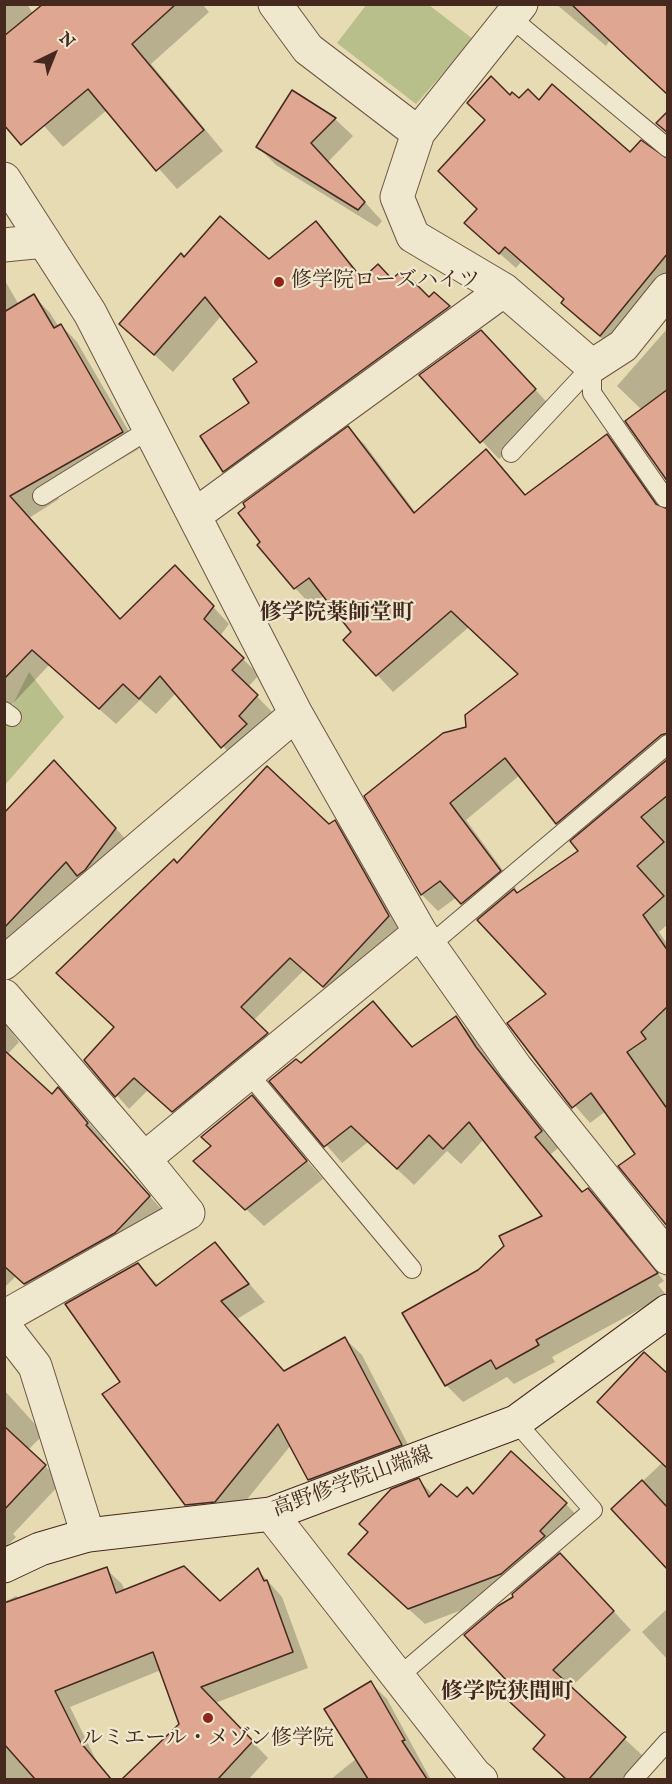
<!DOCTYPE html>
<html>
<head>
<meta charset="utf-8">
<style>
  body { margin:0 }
  #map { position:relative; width:672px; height:1784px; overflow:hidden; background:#e7dbb3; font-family:"IM FELL English",serif }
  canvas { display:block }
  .frame { position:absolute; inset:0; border:6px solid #45291f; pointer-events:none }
  .north { position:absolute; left:24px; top:24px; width:60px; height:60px; -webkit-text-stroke:4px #efe8ce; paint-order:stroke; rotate:43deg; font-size:16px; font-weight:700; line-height:24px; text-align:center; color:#45291f }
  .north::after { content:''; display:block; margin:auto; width:21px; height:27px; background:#45291f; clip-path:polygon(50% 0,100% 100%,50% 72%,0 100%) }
</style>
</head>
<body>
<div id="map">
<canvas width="672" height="1784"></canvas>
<div class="frame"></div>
<div class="north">N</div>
</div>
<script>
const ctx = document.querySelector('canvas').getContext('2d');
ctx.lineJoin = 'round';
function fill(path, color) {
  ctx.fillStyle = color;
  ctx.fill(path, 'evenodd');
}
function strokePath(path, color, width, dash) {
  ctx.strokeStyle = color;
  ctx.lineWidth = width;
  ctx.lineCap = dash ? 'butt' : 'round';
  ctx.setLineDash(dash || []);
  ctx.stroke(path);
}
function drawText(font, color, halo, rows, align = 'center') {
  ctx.font = font + ' "IM FELL English","Noto Serif JP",serif';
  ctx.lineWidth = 4.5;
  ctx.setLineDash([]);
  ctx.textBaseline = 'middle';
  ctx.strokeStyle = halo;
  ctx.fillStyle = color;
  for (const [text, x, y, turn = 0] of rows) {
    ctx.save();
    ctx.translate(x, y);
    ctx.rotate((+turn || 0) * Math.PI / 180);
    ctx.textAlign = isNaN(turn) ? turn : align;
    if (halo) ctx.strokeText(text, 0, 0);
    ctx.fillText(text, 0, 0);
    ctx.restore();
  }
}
fill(new Path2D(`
  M367,4L429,5L473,39L416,104L337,43Z
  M29,672L64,717L5,785L4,722Z`), '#b9bf8a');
fill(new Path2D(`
  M4,4H27L33,14L45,4H202L209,12L151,64L223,151L177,189L107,110L63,147L4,81Z
  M556,4H668L610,40L606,46Z
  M292,92L335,119L353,136L328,162L382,221L377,227L276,165L258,147Z
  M510,97L539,102L630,154L668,160V298L611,346L578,319L563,303L565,300L521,262L516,268L482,238L479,209Z
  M316,223L364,279L392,281L429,299L434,294L466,325L242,488L224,471L251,404L259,362L222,315L173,372L121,324L185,259L269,260Z
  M4,279L19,305L34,296L50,313L59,327L61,325L77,342L139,449L57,496L59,499L29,518L121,620L192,584L229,624L220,636L259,675L248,687L273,713L238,763L176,693L156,714L140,700L116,724L49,665L4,713Z
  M668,328V479L642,410L617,386Z
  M499,349L552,408L499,459L482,441Z
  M348,428L365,445L416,513L502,468L526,496L607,436L623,453L668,516V924L659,932L668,945V1225L637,1155L606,1111L590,1123L532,1056L548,995L457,897L438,911L422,895L366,796L468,728L520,674L469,627L393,692L345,640L353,632L325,595L311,605L295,588ZM520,775L558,823L575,840L580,851L518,894L513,890L516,888L466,820Z
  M70,778L131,845L4,972V815Z
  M334,822L347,835L401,929L337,999L304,970L253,1021L280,1047L186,1124L148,1090L129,1109L86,1060L116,1028L177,865L329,826Z
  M373,1003L413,1047L455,1018L472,1034L492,1065L558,1148L551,1154L583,1192L587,1189L604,1206L664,1281L658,1285L666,1295L552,1357L555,1362L514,1384L507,1377L463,1402L446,1385L404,1314L479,1272L544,1217L484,1139L461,1164L447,1151L414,1185L368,1142L342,1163L271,1081L301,1065Z
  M4,1021L19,1042L7,1055L52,1096L58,1090L74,1106L104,1140L101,1143L165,1213L41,1300L16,1276L4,1288Z
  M251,1097L323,1179L264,1226L213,1178V1147Z
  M215,1244L265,1302L237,1319L285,1372L345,1339L362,1355L417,1462L326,1496L309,1479L291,1445L232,1518L203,1521L186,1504L122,1382L138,1265L159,1286Z
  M668,1377V1568L613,1509L662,1463Z
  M4,1390L44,1434L28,1450L62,1482L13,1534L16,1537L4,1549Z
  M419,1480L433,1495L457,1499L474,1495L566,1504L581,1520L554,1547L631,1630L570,1688L643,1756L622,1780H566L553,1767L515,1598L522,1587L425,1624L365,1569Z
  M106,1569L122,1584L125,1591L220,1603L258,1570L282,1597L308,1668L215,1703L268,1758L248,1780H124L181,1724L161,1670L70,1707L96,1760L112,1780H4V1602L16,1596L20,1599Z
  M668,1608V1660L642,1632Z
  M371,1683L387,1699L431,1780H330L357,1758Z`), '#0003');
const building = new Path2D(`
  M43,4H176L132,44L204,130L156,171L88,89L21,145L4,125V36Z
  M571,4H668V95L629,59Z
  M491,76L510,95L512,92L519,98L528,89L539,100L552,84L630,152L641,140L668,159V253L600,336L561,303L564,299L505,247L499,254L464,223L477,209L438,171L485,120L467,103Z
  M292,90L336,118L311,143L365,202L358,210L256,147Z
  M668,111V133L656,123Z
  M220,216L269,259L316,221L362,279L378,264L392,279L399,273L409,283L412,280L429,297L434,292L450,306L223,472L200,436L249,403L233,379L257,362L205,297L154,355L119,324L181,253L184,257Z
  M34,294L54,328L61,324L123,432L10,496L120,619L175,565L214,606L204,619L244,658L232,670L258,695L239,716L247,724L221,748L160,676L139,699L123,684L99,709L32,650L4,679V312Z
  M481,330L536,389L480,443L419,375Z
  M668,389V482L625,421Z
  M348,426L414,513L486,449L525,495L607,434L656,504L668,509V733L661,735L556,824L505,758L450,803L501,871L461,904L440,881L421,895L364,796L443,733L466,727L465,715L518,674L451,611L376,676L343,640L351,632L309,578L294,589L257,545L260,542L238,513L245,507L243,503Z
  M668,759V795L641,817L664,842L637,866L664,896L643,915L668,951V1006L641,1032L646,1039L627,1052L668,1110V1227L618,1166L635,1154L591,1093L572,1108L507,1023L546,994L477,920L514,889L517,893L578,851L570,841Z
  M54,760L116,828L85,870L77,876L66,862L4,928V813Z
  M267,766L329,824L335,820L389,916L323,987L290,958L241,1007L268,1033L172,1112L134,1078L115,1097L84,1060L114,1027L56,973L174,859L177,863Z
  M373,1001L412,1047L456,1016L476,1047L542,1131L535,1137L582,1192L588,1188L658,1273L536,1340L539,1345L496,1369L491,1360L445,1386L402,1313L478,1270L504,1246L499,1236L542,1216L469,1122L443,1149L429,1135L397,1169L351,1126L324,1147L269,1081L296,1059L301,1063Z
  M4,1050L52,1094L58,1087L88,1123L86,1125L150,1196L115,1233L24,1284L4,1266Z
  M252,1095L307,1161L245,1210L193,1161L211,1146L201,1137Z
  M215,1242L249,1284L221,1301L284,1371L345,1337L402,1445L308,1480L278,1424L215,1502L185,1505L102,1394L120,1382L65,1304L138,1263L156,1286Z
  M644,1352L668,1374V1469L597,1402Z
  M4,1426L46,1465L4,1510Z
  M511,1451L567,1503L540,1531L545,1536L501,1574L408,1609L348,1554L368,1532L359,1524L391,1489L419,1478L429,1497L441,1484L457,1497L467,1487L473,1494Z
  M642,1480L668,1508V1570L611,1509Z
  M560,1553L614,1611L553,1670L626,1737L589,1779H566L533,1749L545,1735L497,1690L507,1681L464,1635L498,1606L513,1597L512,1594Z
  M184,1566L220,1601L258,1568L264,1581L267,1580L293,1652L201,1687L253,1741L218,1779H122L179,1724L153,1652L55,1691L81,1743L111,1779H35L4,1744V1603L107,1567L116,1593Z
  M371,1681L405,1740L402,1741L427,1779H368L324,1709Z`);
fill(building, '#dfa691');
strokePath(building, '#45291f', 1.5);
const lane = new Path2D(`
  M510,17L668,148
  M592,366V393L665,498
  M511,453L592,366
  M42,496L150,429
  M4,711L12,717
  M430,945L668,744
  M248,1073L412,1269
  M398,1677L593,1510L516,1422
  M633,1780L668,1741`);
const street = new Path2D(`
  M275,4L308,49L418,133
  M521,4L418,133L397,197L413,236L504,290L592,366L623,346L668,290
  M4,179L90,313L296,714L420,932L516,1068L668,1258
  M4,245L44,241
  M195,515L504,290
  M4,963L296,714
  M4,996L144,1159
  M4,1317L188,1213L144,1159L420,932
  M4,1326L35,1366L88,1535
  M271,1514L474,1774L481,1780`);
const secondary = new Path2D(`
  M4,1566L40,1549L88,1535L271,1514L516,1422L668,1311`);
strokePath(lane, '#6e5644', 20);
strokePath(street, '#6e5644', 35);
strokePath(secondary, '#45291f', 35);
strokePath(lane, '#efe8ce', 18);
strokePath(street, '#efe8ce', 33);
strokePath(secondary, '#efe8ce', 33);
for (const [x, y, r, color] of [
  [279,282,6,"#8f2418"],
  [208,1718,6,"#8f2418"]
]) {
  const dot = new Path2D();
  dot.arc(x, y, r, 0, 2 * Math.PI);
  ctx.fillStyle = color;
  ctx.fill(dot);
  strokePath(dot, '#efe8ce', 2);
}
drawText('21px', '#45291f', '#efe8ce', [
  ["修学院ローズハイツ",291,282],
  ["ルミエール・メゾン修学院",208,1740,"center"]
], 'left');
drawText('21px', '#45291f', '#efe8ce', [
  ["高野修学院山端線",353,1483,-20]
]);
drawText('bold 22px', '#45291f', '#efe8ce', [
  ["修学院薬師堂町",337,614],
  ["修学院狭間町",507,1693]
]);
</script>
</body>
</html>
